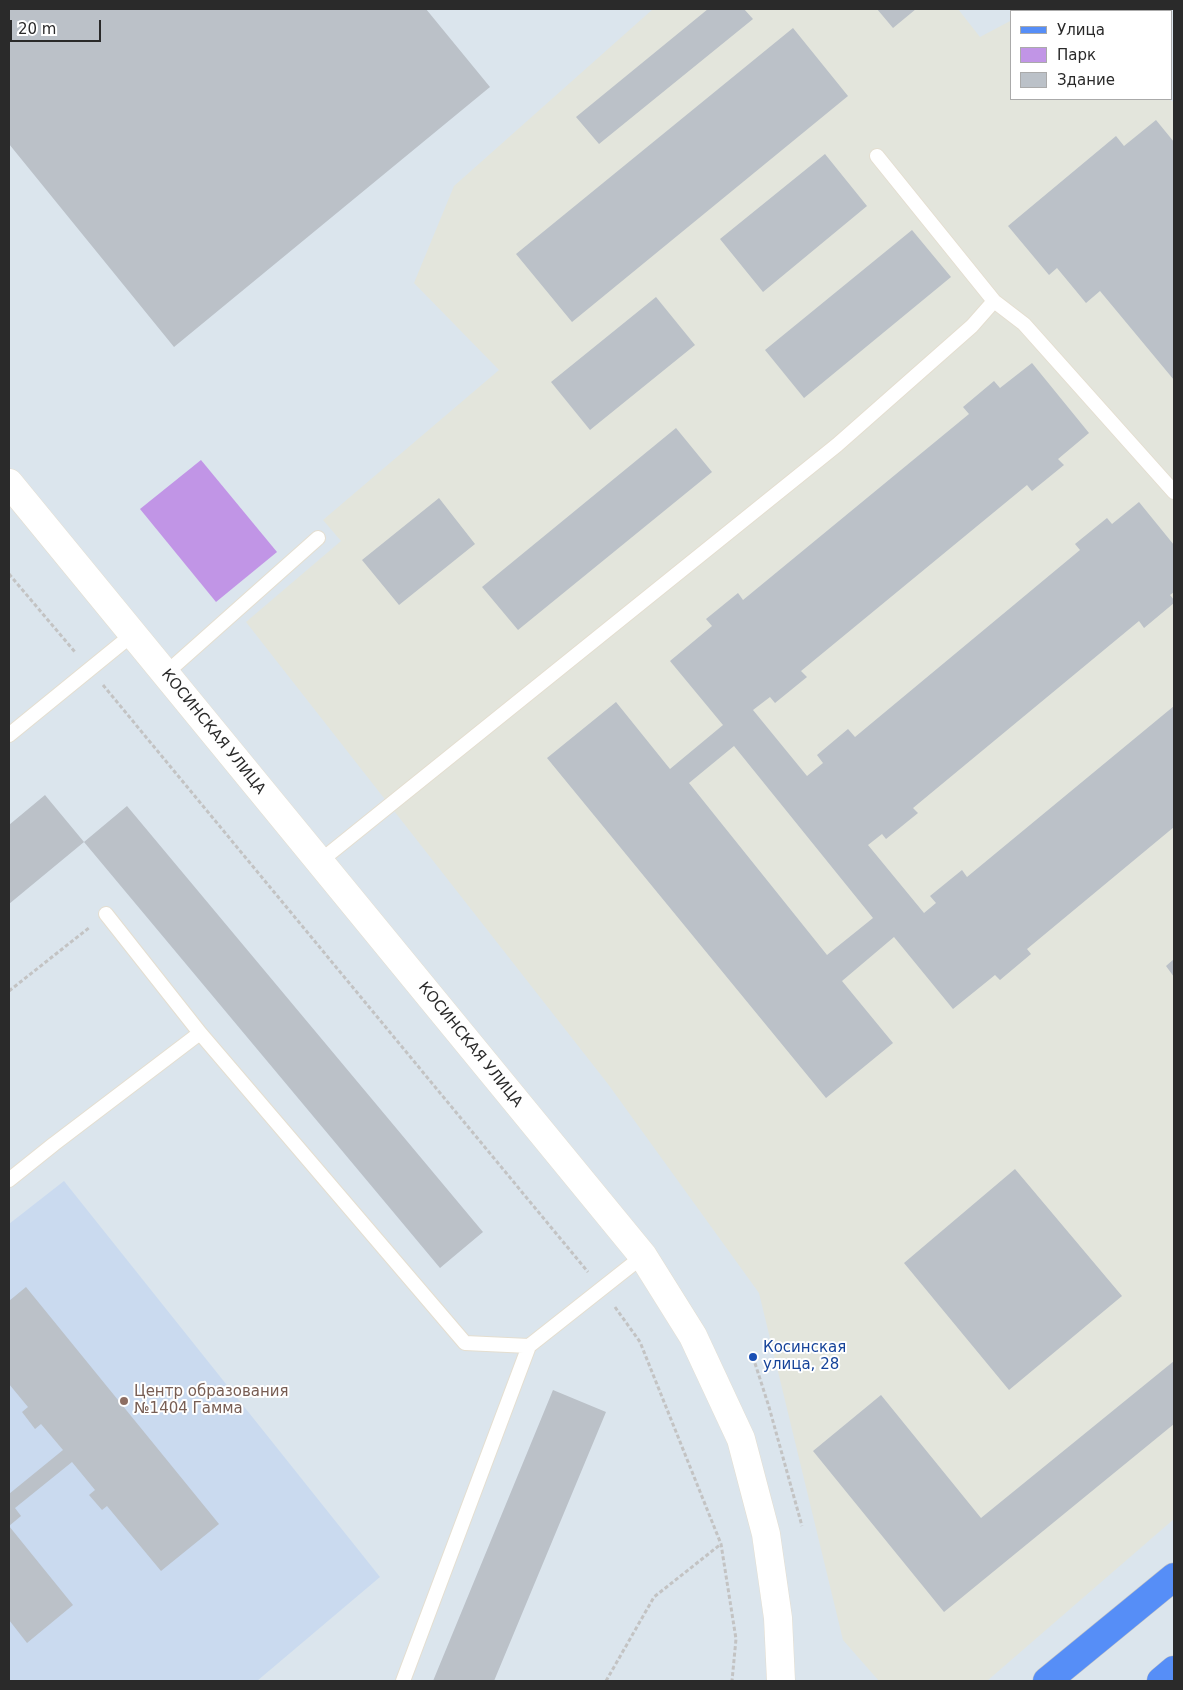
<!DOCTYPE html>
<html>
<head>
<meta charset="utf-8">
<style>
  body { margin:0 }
  #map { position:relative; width:1183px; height:1690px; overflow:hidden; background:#dbe5ed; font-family:"DejaVu Sans",sans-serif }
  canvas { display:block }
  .frame { position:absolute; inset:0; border:10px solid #2a2a2a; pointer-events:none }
  .legend { position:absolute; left:1010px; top:10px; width:162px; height:90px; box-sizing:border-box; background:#fff; border:1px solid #aaa; margin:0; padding:6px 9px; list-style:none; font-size:15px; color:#2a2a2a }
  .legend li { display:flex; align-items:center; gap:10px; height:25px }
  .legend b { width:25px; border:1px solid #aaa }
  .scale { position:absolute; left:10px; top:20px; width:91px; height:22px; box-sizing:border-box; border:2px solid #2a2a2a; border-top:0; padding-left:6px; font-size:15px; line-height:18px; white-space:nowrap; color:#2a2a2a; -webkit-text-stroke:4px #fff; paint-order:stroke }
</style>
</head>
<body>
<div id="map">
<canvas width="1183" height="1690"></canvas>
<div class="frame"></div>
<ul class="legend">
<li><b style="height:6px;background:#568ef7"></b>Улица</li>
<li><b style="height:14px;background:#c195e6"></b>Парк</li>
<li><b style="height:14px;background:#bbc1c8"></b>Здание</li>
</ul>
<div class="scale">20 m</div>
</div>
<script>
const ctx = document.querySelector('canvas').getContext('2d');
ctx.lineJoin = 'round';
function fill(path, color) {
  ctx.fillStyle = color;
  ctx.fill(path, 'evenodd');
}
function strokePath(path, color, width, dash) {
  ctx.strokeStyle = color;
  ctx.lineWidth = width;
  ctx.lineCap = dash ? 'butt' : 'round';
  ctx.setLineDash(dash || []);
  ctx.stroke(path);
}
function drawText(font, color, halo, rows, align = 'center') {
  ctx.font = font + ' "DejaVu Sans",sans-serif';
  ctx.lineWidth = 4;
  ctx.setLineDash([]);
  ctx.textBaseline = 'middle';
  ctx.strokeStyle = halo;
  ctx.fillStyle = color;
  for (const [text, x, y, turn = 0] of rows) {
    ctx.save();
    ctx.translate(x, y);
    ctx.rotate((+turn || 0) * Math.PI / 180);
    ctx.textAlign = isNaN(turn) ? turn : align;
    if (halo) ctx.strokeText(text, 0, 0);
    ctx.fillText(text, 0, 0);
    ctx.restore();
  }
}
fill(new Path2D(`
  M653,9H958L980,37L1012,20V99H1168L1174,102V1519L987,1681H879L843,1640L759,1293L608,1084L246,622L341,541L323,520L499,370L414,283L454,186Z`), '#e3e5dc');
fill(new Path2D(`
  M64,1181L380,1577L257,1681H9V1224Z`), '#cadaef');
fill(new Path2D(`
  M201,460L277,552L216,602L140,509Z`), '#c195e6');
fill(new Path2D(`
  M9,9H426L490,87L174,347L9,144Z
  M708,9H744L753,19L599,144L576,117Z
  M877,9H916L893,28Z
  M793,28L848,96L572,322L516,254Z
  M1156,120L1174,142V380L1100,291L1086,303L1057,268L1049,275L1008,226L1116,136L1124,146Z
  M825,154L867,206L763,292L720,239Z
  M912,230L951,277L804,398L765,350Z
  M656,297L695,345L590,430L551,382Z
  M1032,363L1089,433L1058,459L1064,465L1032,491L1027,485L801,671L807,677L775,703L770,697L753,710L807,776L823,763L817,755L848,729L855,737L1080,550L1075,544L1107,518L1112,524L1139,502L1174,545V592L1170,595L1174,600V603L1144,628L1139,621L913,808L918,813L886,839L882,834L868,845L924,913L936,903L930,896L962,870L967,877L1174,706V827L1027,949L1031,954L1000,980L995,975L953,1009L894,937L842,981L893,1043L826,1098L547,758L616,702L670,769L723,725L670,661L712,626L706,619L738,593L743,600L969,414L963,407L994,381L1000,388ZM734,746L873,918L827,955L689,783Z
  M676,428L712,472L518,630L482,587Z
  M439,498L475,544L399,605L362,560Z
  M45,795L84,842L9,904V825Z
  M127,806L483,1232L440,1268L84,842Z
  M1174,959V977L1166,966Z
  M1015,1169L1122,1296L1009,1390L904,1263Z
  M26,1287L219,1524L161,1571L107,1506L102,1510L89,1495L95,1490L72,1462L15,1508L21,1516L9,1526V1494L63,1450L41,1424L35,1429L22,1412L28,1407L9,1384V1301Z
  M1174,1361V1424L944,1612L813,1451L881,1395L981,1518Z
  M553,1390L606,1412L494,1681H433Z
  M9,1526L73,1605L27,1643L9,1620Z`), '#bbc1c8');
const service = new Path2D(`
  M877,156L994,301
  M165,674L318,538
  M9,735L133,634
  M319,862L837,445L972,326L994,301L1024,324L1174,492
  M106,914L200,1033
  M9,1180L54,1144L200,1033L465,1343L529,1346
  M403,1681L529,1346L643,1256`);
const minor = new Path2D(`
  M9,483L643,1256L693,1336L741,1439L766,1534L778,1618L781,1681`);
const primary = new Path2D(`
  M1047,1681L1174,1577
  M1161,1681L1174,1670`);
strokePath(service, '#e4ded0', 16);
strokePath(minor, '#e4ded0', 29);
strokePath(primary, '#c3c3c3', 29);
strokePath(new Path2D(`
  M9,574L75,652
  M103,685L588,1272
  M9,991L90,927
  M615,1307L640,1342L721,1544L736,1639L732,1681
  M753,1357L769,1407L802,1526
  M606,1681L654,1597L721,1544`), '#c3c3c3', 3, [4, 2.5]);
strokePath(service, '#fff', 14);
strokePath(minor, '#fff', 28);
strokePath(primary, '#568ef7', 28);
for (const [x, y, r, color] of [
  [753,1357,5,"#1a4fb4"],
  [124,1401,5,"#8d6e63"]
]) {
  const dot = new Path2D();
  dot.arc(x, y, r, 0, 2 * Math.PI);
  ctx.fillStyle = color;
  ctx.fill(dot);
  strokePath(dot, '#fff', 2);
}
drawText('15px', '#2a2a2a', '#fff', [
  ["КОСИНСКАЯ УЛИЦА",213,732,51],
  ["КОСИНСКАЯ УЛИЦА",470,1045,51]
]);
drawText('15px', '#164399', '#fff', [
  ["Косинская",763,1348],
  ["улица, 28",763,1365]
], 'left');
drawText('15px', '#785e54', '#fff', [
  ["Центр образования",134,1392],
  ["№1404 Гамма",134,1409]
], 'left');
</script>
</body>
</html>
